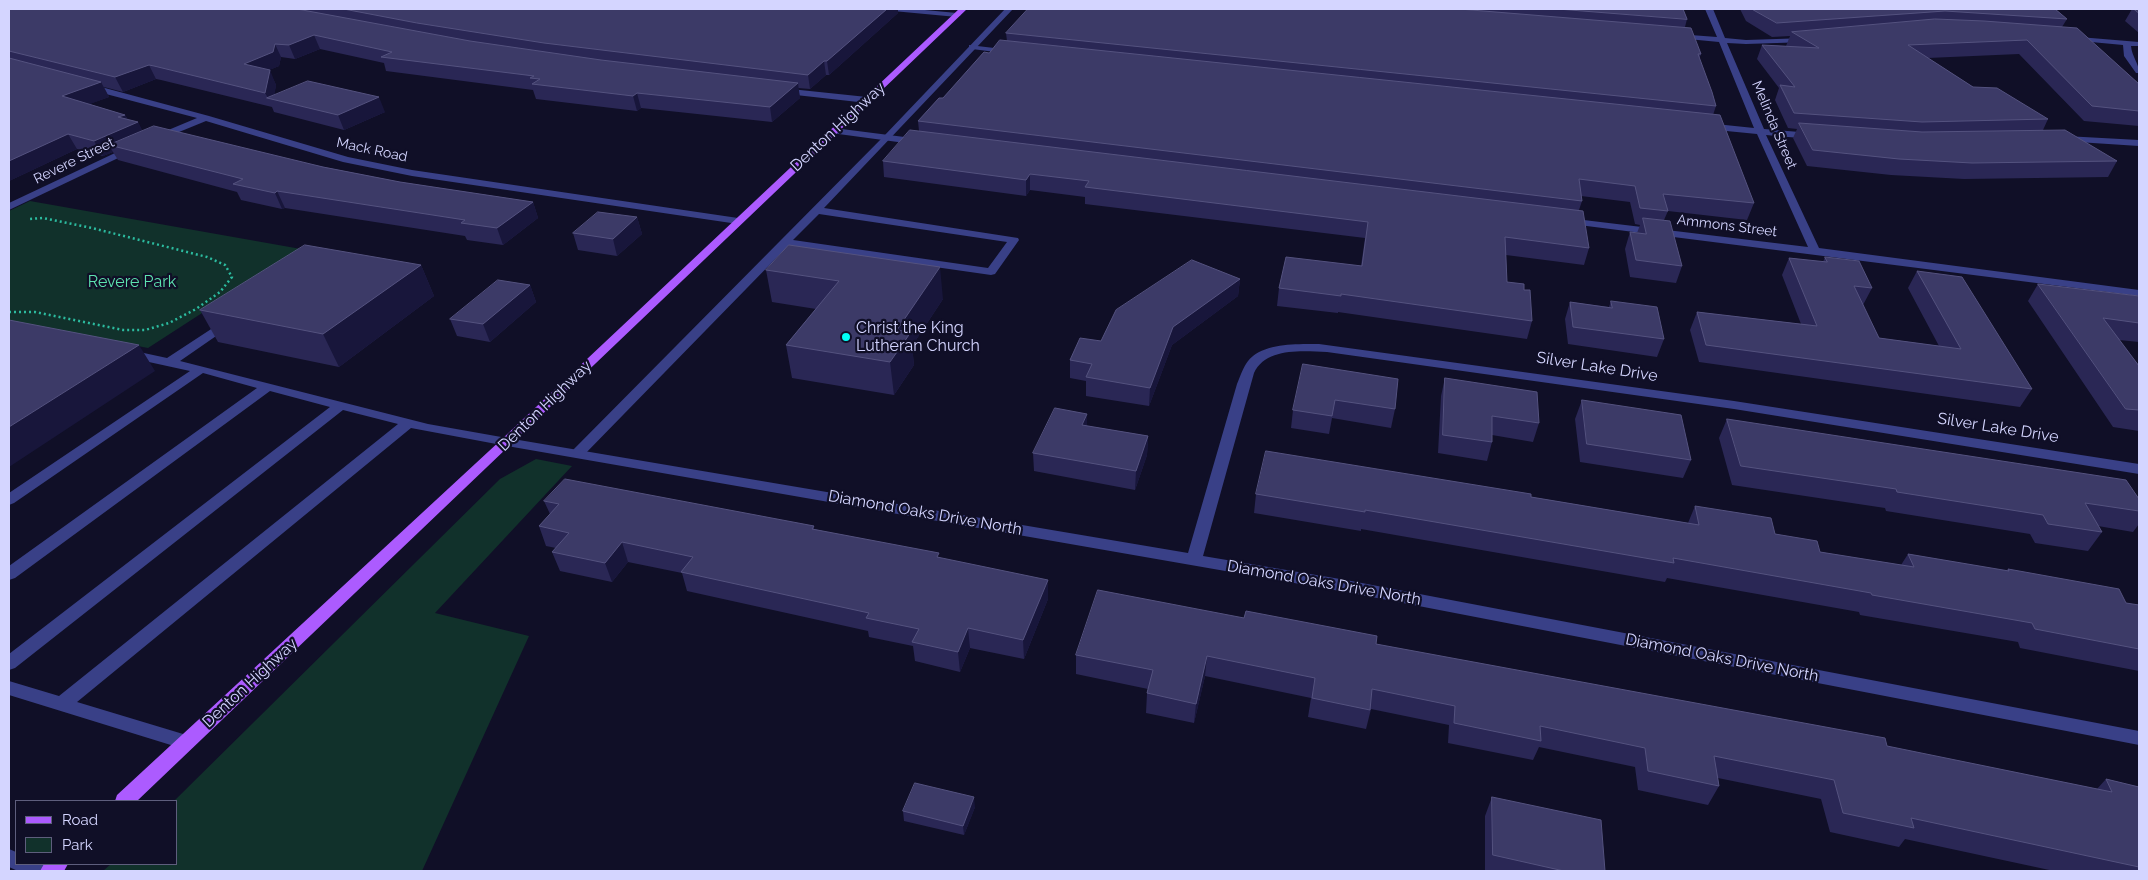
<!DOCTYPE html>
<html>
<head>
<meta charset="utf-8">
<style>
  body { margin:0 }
  #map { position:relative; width:2148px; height:880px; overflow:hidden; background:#100f27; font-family:Raleway,sans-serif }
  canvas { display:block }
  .frame { position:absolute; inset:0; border:10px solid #d4d5ff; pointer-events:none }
  .legend { position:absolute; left:15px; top:800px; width:162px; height:65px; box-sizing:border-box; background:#100f27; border:1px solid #5e5e7d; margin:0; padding:6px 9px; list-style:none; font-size:15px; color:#d4d5ff }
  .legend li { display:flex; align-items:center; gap:10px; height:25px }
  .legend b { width:25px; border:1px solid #5e5e7d }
</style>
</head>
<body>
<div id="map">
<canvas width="2148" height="880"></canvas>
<div class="frame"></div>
<ul class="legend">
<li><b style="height:6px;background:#ac5bff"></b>Road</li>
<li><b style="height:14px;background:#11312b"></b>Park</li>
</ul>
</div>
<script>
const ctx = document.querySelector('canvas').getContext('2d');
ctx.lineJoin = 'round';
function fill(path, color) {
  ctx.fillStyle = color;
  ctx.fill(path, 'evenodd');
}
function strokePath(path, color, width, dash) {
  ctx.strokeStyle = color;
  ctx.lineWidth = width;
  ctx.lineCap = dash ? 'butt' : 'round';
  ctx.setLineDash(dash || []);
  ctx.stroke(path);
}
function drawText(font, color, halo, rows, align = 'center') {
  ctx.font = font + ' Raleway,sans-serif';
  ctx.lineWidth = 4.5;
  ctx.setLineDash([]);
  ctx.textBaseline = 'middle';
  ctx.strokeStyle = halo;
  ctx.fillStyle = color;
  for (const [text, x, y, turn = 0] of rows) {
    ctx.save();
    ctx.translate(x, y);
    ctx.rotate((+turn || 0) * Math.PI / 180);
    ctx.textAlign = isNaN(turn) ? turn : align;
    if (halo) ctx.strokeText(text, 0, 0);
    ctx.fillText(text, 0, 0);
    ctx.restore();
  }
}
fill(new Path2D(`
  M30,201L301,249L148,348L9,321V211Z
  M536,459L572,466L435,613L529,636L422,871H103L111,864H176V801H174L500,479Z`), '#11312b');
strokePath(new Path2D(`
  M9,312H35L123,330H145L169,323L196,309L220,292L232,277L225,265L207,257L92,228L43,218L29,219`), '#2cbb9f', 2.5, [2, 3]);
fill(new Path2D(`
  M1005,9H1013L824,208L1018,238L1019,240L995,274L991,275L788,246L582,457H572L570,454L572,451L884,136ZM819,214L1007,242L988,268L793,240Z
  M228,318L234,322L232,325L180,361L428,424L507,438L512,439L514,442L512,445L507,446L411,428L77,702L193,737L196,742L193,747L187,750L9,695V681L59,696L398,424L343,410L15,668L9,670V654L330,407L270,391L15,578L9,580V566L257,388L203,373L14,503L9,505V493L190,371L126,357L124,354L126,351L130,350L167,358Z
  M9,849L16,852V864H46L51,871H18L9,867Z`), '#394087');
fill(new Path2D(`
  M889,9H914L957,13L961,15L957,17L893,11Z
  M1705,9H1713L1725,38L1746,40L1807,38L1811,40L1807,42L1746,44L1727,43L1764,129L1811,133L1816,136L1811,139L1766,135L1819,248L2139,290V296L1563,223L1562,221L1563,219L1567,218L1808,247L1757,134L1706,129L1701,126L1706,123L1754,128L1719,42L1677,38L1673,36L1677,34L1717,37Z
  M2067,36L2139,42V46H2131C2132,57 2139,63 2139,73H2136L2124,56L2123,45L2070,40H2067Z
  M969,45L1011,50L1015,52L1011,54L972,49H969Z
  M90,84L209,116L348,157L412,170L738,218L743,221L738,224L412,176L343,162L206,121L157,141L154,140V136L197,118L87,89L86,87Z
  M781,88L867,97L871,100L867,103L778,93V89Z
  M834,128L920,139L925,142L920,145L831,133V129Z
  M2065,136L2139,140V146L2062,141L2060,139Z
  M132,145L135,146V150L9,210V203Z
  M1319,344L1734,401L2139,464V474L1734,409L1327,352C1303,351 1266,347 1254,373L1203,556L1346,580L2139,731V745L1346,592L507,446L502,445L500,442L502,439L507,438L1188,553L1237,384C1241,375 1244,363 1253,356C1269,343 1299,344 1319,344Z`), '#394087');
fill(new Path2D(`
  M959,9H967L137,801H115L117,795L502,439Z
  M44,864H68L64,871H40Z`), '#ac5bff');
fill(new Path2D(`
  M9,9H898V13L829,75H826L810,89L798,88L800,98L772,122L641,108L637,111L536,99L533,90L386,71L384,63L320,49L295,59L281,57L279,66L269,70L276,85L274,95L385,112L344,130L274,112L272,107L161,80L156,79L123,92L104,87L109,97L89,104L125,115L128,120L138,122L142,131L400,182L533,202L538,218L503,245L467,240L465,236L285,208L282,209L241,200L237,192L118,160L113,152L103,156L77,149L9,181Z
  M1028,9H1683L1687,19L1685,27L1701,54L1699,59L1716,106L1713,115L1754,203L1747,220L1668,211L1664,220L1682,266L1676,283L1630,277L1625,249L1630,232L1637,233L1640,225L1635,224L1630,202L1581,196L1582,201L1579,210L1589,248L1584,265L1506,255L1507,282L1524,290L1532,321L1527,339L1338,312V313L1277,306L1279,288L1361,266L1365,238L1085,204V197L1030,190L1026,196L884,177L883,161L919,131L918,121L943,98L989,53L1007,41L1006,33Z
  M1740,9H2055L2067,19L2062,27L2139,84V126L2084,121L2019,54L1928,58L1973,87L2048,119L2043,130L2117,161L2108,177L1964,179L1891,175L1807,166L1793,138L1797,129L1788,128L1775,100L1779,88L1757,59L1762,45L1787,46H1786L1790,36L1772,37L1746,21Z
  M2132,9H2139V33L2125,21Z
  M637,217L642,234L617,256L578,250L573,233Z
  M789,245L943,299L912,346L914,365L894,395L792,378L786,345L816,309L772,302L766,270Z
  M1825,257L1872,288L1863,305L1879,338L1939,346L1908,288L1917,271L2032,389L2020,407L1699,362L1690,330L1697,312L1801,324L1782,275L1789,258L1823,262Z
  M421,265L434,296L339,367L218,342L200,310Z
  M1240,279L1238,296L1172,345L1149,406L1086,396V381L1070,378V360L1101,341Z
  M2038,284L2139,296V342L2119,340L2139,366V431L2113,427L2028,301Z
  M530,285L536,302L490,342L457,336L450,319Z
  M1611,301L1664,339L1657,357L1568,344L1565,319L1570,302L1609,307Z
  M1303,364L1395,409L1391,428L1332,418L1329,434L1291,428L1293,410Z
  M1445,378L1539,423L1533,442L1492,435V442L1487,461L1438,453L1441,396Z
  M1582,400L1691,460L1683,478L1580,462L1575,419Z
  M1727,419L2139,511V524L2133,532L2098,526L2102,532L2088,551L2035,543L2030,534L1886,511L1885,508L1732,485L1719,438Z
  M1087,426L1148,436L1147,455L1135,490L1034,471L1033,453Z
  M1256,494L1531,497L1688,523L1695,506L1775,534L1820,552L1901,565L1908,554L2007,571L2008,569L2126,603L2139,605V671L2020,648L2018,642L1860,615L1859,612L1667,578L1665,582L1361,529V531L1254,513Z
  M544,501L814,526V529L939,557L1048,599L1024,659L970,648L960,672L915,661L913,646L869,637L868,631L687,591L682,573L628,562L612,582L560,571L552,552L556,548L546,546L539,526L550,514Z
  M1376,644L2097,789L2106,779L2139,787V871H2054L1905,839L1899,847L1830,832L1821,799L1718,778L1719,786L1708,805L1638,790L1635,767L1539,747L1533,760L1448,743L1449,725L1371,709L1366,729L1308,717L1311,698L1205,676L1194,723L1146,713L1147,693L1148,689L1076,674V655Z
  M1492,797L1605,871H1485V816Z
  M975,807L964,835L904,821L903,811Z`), '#2a2755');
fill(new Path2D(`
  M887,9H898V13L829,75L827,61Z
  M314,35L320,49L295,59L289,45Z
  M275,44L281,57L279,66L250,78L244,64Z
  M824,61L826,75L810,89L808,75Z
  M149,65L156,79L123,92L115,77Z
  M270,70L276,85L274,99L268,98L265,93Z
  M101,82L109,97L71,111L62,96Z
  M798,83L800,98L772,122L770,107Z
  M637,93L641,108L637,111L633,96Z
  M379,97L385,112L344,130L338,115Z
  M125,115L131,125L138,122L146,137L109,145L113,152L103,156L94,141L118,117Z
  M68,134L77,149L9,181V161Z
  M1030,174V190L1026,196V180Z
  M277,191L285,208L282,209L275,193Z
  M533,202L538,218L503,245L497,228Z
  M637,217L642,234L617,256L613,239Z
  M421,265L434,296L339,367L323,334Z
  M940,267L943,299L912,346L914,365L894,395L890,362L897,330Z
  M1240,279L1238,296L1172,345L1149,406L1150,388L1173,327Z
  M530,285L536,302L490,342L483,324Z
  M139,345L155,371L9,467V427Z
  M1087,414V432L1082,425Z
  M1148,436L1147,455L1135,490L1136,471Z
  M622,542L628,562L612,582L605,563Z
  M1048,580V599L1024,659L1023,640Z
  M968,628L970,648L960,672L958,652Z
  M1207,656L1205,676L1194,723L1196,704Z
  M974,797L975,807L964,835L963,826Z`), '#18163b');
const building = new Path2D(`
  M9,9H297L470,41L601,60L798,83L770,107L637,93L633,96L532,84L540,79L530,78L534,76L381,57L392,52L314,35L289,45L275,44L273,52L244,64L270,70L265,93L154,66L149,65L115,77L9,51Z
  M344,9H887L827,61H824L808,75L544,43L417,23Z
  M1028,9H1459L1691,28L1701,54H1698L1712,92L1716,106L1006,33Z
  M1558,9H1683L1687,19Z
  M1752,9H2055L2067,19L1945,11L1777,23Z
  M2134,9H2139V13Z
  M1935,19L1984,21L2077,28L2139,84V111L2092,106L2027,40L1908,45L1973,87L1997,88L2048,119L1922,122L1794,113L1780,85L1795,87L1762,45L1819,48L1792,32Z
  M1000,40L1720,115L1754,203L1663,194L1668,211L1640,208L1635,186L1579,179L1582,201L918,121L939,98H943L984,52L989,53Z
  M9,58L101,82L62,96L125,115L118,117L138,122L94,141L68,134L9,161Z
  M308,81L379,97L338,115L267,98Z
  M1799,123L1922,132L2065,130L2117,161L1972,163L1899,159L1813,150Z
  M154,126L323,167L400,182L533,202L497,228L461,223L465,220L277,191L275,193L233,184L243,179L109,145Z
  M910,130L1583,211L1589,248L1505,237L1507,282L1524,284V290H1530L1532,321L1341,294V296L1279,288L1286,257L1362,266L1368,222L1085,187L1089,181L1030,174L1026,180L883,161Z
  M598,212L637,217L613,239L573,233Z
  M1643,218L1670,221L1682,266L1636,260L1630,232L1646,234Z
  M305,245L421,265L323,334L200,310Z
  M789,245L940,267L897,330L911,332L890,362L786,345L839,281L766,270Z
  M1825,257L1859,261L1872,288L1854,286L1879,338L1961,349L1917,271L1962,277L2032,389L1706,345L1697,312L1817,326L1789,258L1827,262Z
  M1192,260L1240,279L1173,327L1150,388L1086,377L1092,364L1070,360L1080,338L1101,341L1116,310Z
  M498,280L530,285L483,324L450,319Z
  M2038,284L2139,296V323L2103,318L2139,366V410L2126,409Z
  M1611,301L1657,307L1664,339L1573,327L1570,302L1612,308Z
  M9,320L139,345L9,427Z
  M1303,364L1398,379L1395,409L1335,400L1332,416L1293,410Z
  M1445,378L1537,392L1539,423L1492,416V442L1443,435Z
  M1582,400L1681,415L1691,460L1587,444Z
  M1055,408L1087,414L1082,425L1148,436L1136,471L1033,453Z
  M1727,419L2126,480L2139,499V511L2085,503L2102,532L2048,524L2043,515L1897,492L1896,489L1741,466Z
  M1266,451L1531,494V497L1699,525L1695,506L1771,518L1775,534L1817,541L1820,552L1914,567L1908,554L2009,571L2008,569L2119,589L2126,603L2139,605V649L2035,629L2032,623L1872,595L1871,593L1673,558L1674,563L1365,510V512L1256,494Z
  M565,479L814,526L812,529L939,553L937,557L1048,580L1023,640L968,628L958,652L912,642L919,629L866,618L869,613L681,572L693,557L622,542L605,563L552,552L569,533L539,526L559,504L544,501Z
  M1098,590L1244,618L1246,611L1377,636L1376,644L1885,738L1887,746L2112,792L2106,779L2139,787V867L1911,818L1914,828L1843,813L1834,780L1714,756L1719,786L1648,771L1645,748L1540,726L1541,741L1454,723L1455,706L1372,689L1370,710L1312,698L1315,678L1207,656L1196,704L1147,693L1153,670L1076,655Z
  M915,783L974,797L963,826L903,811Z
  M1492,797L1601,820L1605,871H1564L1493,855Z`);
fill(building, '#3c3a67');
strokePath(building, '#54527f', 1);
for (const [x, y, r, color] of [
  [846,337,5,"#00fff7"]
]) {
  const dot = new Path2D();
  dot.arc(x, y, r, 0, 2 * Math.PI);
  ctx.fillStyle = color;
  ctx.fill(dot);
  strokePath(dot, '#100f27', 2);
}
drawText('14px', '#d4d5ff', '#100f27', [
  ["Melinda Street",1774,125,67],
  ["Mack Road",372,150,12],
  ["Revere Street",74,161,-26],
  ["Ammons Street",1727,226,7]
]);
drawText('16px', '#d4d5ff', '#100f27', [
  ["Denton Highway",838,127,-43],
  ["Silver Lake Drive",1597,367,9],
  ["Denton Highway",545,406,-44],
  ["Silver Lake Drive",1998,428,9],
  ["Diamond Oaks Drive North",925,513,10],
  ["Diamond Oaks Drive North",1324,583,10],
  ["Diamond Oaks Drive North",1722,658,11],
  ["Denton Highway",250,683,-43]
]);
drawText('16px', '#5de3af', '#100f27', [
  ["Revere Park",132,282]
]);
drawText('16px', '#d4d5ff', '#100f27', [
  ["Christ the King",856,328],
  ["Lutheran Church",856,346]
], 'left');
</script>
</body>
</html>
